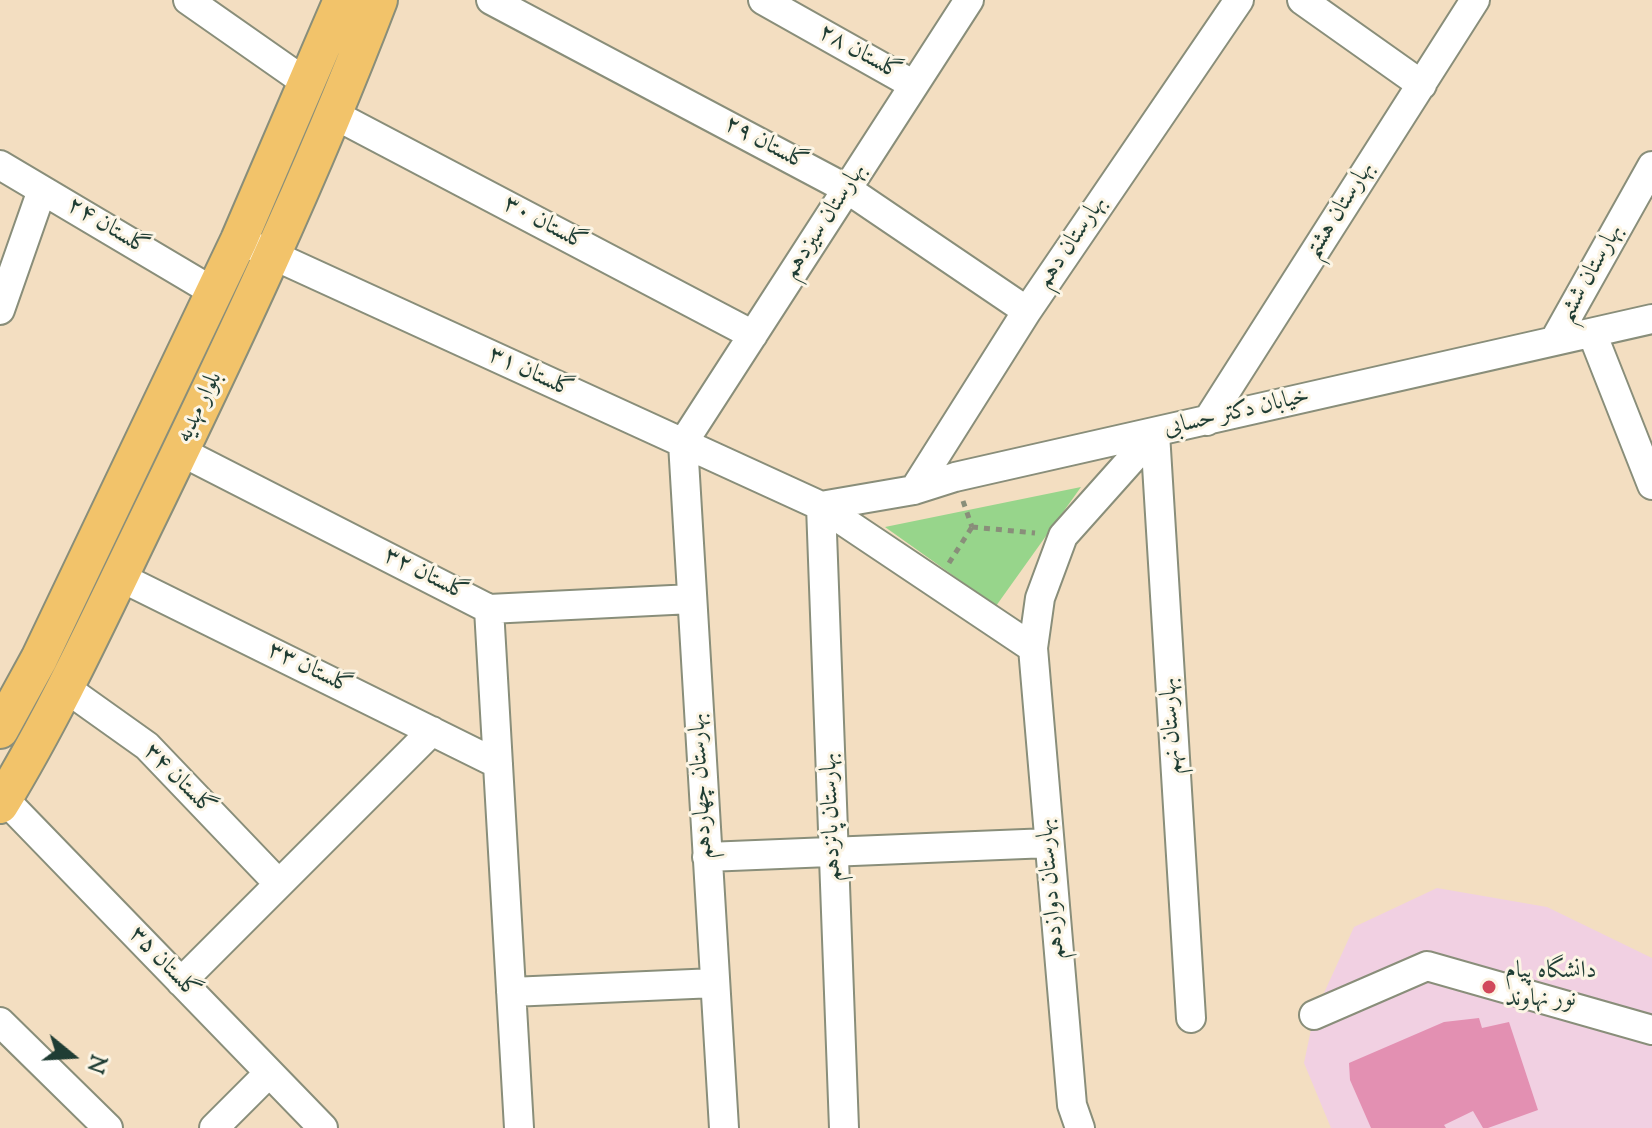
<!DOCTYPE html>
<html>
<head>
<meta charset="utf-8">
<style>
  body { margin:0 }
  #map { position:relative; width:1652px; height:1128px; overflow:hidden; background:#f3dec1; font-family:"Sorts Mill Goudy",serif }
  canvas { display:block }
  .north { position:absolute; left:32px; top:1016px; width:80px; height:80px; -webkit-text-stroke:6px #fcf5e5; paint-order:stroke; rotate:108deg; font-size:22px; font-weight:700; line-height:32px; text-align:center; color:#1f3d34 }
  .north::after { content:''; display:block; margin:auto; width:28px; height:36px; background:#1f3d34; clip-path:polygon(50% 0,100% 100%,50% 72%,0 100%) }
</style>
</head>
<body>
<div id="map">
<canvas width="1652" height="1128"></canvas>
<div class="north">N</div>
</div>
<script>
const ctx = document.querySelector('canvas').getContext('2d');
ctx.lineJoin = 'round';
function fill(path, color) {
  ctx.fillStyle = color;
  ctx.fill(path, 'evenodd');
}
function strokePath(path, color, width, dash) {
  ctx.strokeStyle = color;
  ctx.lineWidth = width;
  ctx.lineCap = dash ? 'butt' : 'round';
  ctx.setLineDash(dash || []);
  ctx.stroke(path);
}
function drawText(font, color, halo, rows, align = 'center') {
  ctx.font = font + ' "Sorts Mill Goudy",Amiri,serif';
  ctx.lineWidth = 6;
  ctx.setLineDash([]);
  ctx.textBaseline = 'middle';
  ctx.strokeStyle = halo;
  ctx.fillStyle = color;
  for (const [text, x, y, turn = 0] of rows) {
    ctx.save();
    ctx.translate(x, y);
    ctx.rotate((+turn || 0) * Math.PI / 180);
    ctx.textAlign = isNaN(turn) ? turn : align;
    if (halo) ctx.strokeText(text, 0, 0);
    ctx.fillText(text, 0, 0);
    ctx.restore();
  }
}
fill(new Path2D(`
  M1437,888L1547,907L1652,958V1128H1331L1304,1063L1314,1015L1354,927Z`), '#f1d0e2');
fill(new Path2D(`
  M1081,487L996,606L885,527Z`), '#97d58b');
fill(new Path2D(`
  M1479,1018L1482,1028L1509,1022L1538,1110L1488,1128H1483L1473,1111L1444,1125L1446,1128H1371L1350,1080L1349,1063L1444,1022Z`), '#e390b2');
const minor = new Path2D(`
  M188,0L308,84
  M491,0L847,189L1027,311
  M763,0L914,85
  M1302,0L1422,85
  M335,115L753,335
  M0,165L214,292
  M255,247L821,506L1033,648L1040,598L1063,536L1155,433
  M0,310L42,190
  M1592,333L1652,485
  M1554,341L1652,166
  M1207,421L1475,0
  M1155,433L1191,1018
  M180,451L489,609L692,599
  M914,490L1027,311L1239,0
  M821,506L914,490L955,477L1652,319
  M821,506L844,1128
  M120,577L498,764
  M489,609L519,1128
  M1033,648L1072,1105L1080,1128
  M67,689L147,746L279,884
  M4,799L323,1128
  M707,857L1049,843
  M181,982L432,731
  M511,992L715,983
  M1314,1015L1427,966L1652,1030
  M0,1022L108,1128
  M214,1128L269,1073
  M724,1128L683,443L969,0`);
const major = new Path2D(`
  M0,730L39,659L239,240L342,0
  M0,805C56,713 100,617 147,520C230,349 311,178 379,0`);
strokePath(minor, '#898e7a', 32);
strokePath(major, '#898e7a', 40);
strokePath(new Path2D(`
  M963,501L972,527
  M972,527L1035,533
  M949,563L972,527`), '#898e7a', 5, [6, 6]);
strokePath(minor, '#fff', 28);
strokePath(major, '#f2c36a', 36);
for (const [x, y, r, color] of [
  [1489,987,8,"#d1495b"]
]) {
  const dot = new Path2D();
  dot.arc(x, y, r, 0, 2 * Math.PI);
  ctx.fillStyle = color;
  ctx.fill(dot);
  strokePath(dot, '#fcf5e5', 3);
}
drawText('24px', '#1f3d34', '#fcf5e5', [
  ["گلستان ۲۸",859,54,29],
  ["گلستان ۲۹",765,145,28],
  ["بهارستان هشتم",1341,211,-58],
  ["بهارستان سیزدهم",826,222,-57],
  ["گلستان ۳۰",544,225,28],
  ["گلستان ۲۴",107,228,31],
  ["بهارستان دهم",1073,243,-56],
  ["بهارستان ششم",1592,274,-61],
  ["گلستان ۳۱",530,374,25],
  ["بلوار مهدیه",201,408,-64],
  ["خیابان دکتر حسابی",1237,414,-13],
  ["گلستان ۳۲",425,576,27],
  ["گلستان ۳۳",309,670,26],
  ["بهارستان نهم",1173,726,-93],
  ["گلستان ۳۴",178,781,45],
  ["بهارستان چهاردهم",703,786,-93],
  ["بهارستان پانزدهم",833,817,-92],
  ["بهارستان دوازدهم",1053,889,-95],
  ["گلستان ۳۵",163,964,46]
]);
drawText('24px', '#1f3d34', '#fcf5e5', [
  ["دانشگاه پیام",1505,973],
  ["نور نهاوند",1505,1001]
], 'left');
</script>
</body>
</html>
